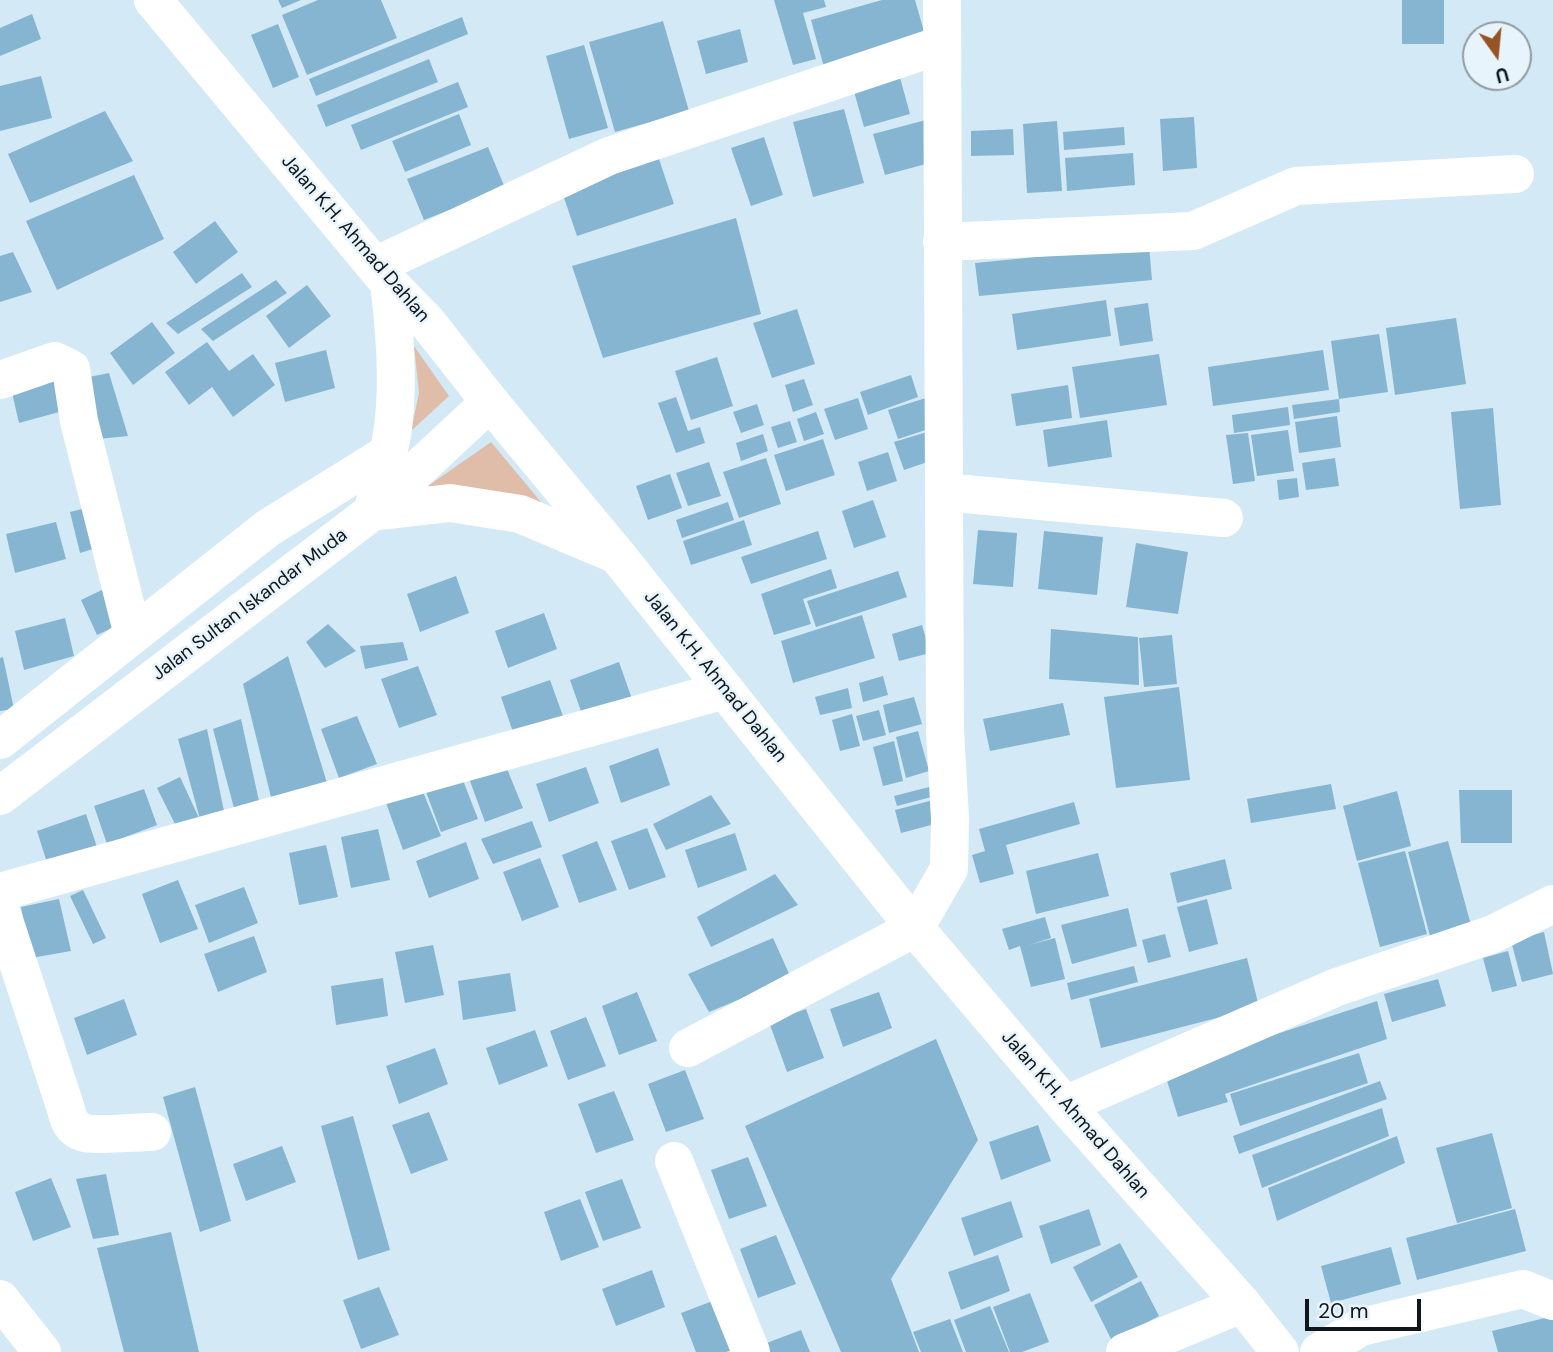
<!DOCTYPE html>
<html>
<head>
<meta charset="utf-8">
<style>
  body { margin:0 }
  #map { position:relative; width:1553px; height:1352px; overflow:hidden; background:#d3e9f6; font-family:"DM Sans",sans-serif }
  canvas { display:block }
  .north { position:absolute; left:1462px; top:21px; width:70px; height:70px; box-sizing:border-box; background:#e7f4fc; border:2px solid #919ca2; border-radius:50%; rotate:165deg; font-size:19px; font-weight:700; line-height:28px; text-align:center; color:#10171c }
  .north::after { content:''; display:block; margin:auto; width:24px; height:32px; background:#965324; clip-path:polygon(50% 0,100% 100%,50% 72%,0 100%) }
  .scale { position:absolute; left:1305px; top:1299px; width:116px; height:32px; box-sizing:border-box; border:4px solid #10171c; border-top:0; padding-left:9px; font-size:21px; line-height:24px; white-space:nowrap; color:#10171c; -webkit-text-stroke:5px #e7f4fc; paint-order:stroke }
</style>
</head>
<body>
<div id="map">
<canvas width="1553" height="1352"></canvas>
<div class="north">U</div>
<div class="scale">20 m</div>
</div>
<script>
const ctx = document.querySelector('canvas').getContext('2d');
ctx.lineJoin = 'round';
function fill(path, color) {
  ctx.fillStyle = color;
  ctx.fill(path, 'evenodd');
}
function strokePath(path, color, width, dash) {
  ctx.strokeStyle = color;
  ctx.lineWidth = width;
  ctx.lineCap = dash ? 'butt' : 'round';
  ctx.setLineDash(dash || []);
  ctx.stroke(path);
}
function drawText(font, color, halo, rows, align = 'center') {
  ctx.font = font + ' "DM Sans",sans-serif';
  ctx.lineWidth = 5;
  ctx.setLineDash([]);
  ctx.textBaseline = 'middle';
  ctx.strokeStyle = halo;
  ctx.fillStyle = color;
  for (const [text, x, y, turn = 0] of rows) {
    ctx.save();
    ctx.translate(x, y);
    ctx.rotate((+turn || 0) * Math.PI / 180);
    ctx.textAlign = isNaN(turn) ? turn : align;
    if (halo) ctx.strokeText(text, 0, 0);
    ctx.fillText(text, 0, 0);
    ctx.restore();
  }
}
fill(new Path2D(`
  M414,346L449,396L411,431L419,393Z
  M491,442L546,508L428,486Z`), '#e0bda9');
fill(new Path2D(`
  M278,0H301L282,8Z
  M318,0H381L397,38L307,75L282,15Z
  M774,0H824L826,7L803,13L816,59L793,65Z
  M882,0H915L927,42L825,71L811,20Z
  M1402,0H1444V44H1402Z
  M32,14L41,39L0,56V28Z
  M462,17L468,34L316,96L309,79Z
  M663,21L689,111L615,132L589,42Z
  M278,24L299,77L273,88L251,35Z
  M740,29L748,62L706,74L697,41Z
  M584,45L608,128L569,139L546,56Z
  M429,59L438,82L326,127L317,105Z
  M899,74L910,114L864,127L853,88Z
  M41,76L52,118L0,131V86Z
  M458,82L468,107L361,150L351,125Z
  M844,109L864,183L813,197L793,122Z
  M105,111L133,161L30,203L8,154Z
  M459,114L471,145L405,172L392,141Z
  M1194,117L1197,168L1163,171L1160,119Z
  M926,120L937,161L885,175L873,134Z
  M1057,121L1062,191L1027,193L1023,124Z
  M1124,127L1125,145L1064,150L1063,132Z
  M1013,129L1014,155L971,156V131Z
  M764,137L783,195L751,206L731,148Z
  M488,147L505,188L424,220L407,179Z
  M1133,153L1135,185L1067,191L1065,158Z
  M658,156L674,204L577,236L561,189Z
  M134,175L164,239L57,290L26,221Z
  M736,218L761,314L603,358L572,266Z
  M215,221L238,252L196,284L173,252Z
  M1149,246L1152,280L979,296L975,263Z
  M13,252L32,292L0,302V256Z
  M242,273L252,287L178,334L166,323Z
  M276,280L287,293L213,341L201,329Z
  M307,285L331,316L289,348L266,316Z
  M1106,300L1111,336L1017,350L1012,314Z
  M1148,303L1153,341L1120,346L1114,308Z
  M797,309L815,364L772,378L753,323Z
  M1456,318L1466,384L1395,395L1386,328Z
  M152,322L175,353L133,385L110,353Z
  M1379,334L1388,392L1339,399L1331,341Z
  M207,342L229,371L253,354L275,385L233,417L212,387L189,405L165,372Z
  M326,350L335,388L285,402L275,363Z
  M1323,350L1329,390L1213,406L1208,367Z
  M1159,354L1167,405L1080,418L1072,367Z
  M717,357L733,406L691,420L675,371Z
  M60,371L70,409L19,423L10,384Z
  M109,373L128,436L88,440L79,379Z
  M911,375L918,397L868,415L860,392Z
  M804,379L813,405L793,412L785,385Z
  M1068,385L1072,418L1016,426L1011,394Z
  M932,396L941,425L898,439L888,410Z
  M676,397L688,431L700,427L705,443L676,453L658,403Z
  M858,398L868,429L835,440L824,409Z
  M1339,399L1340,412L1294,419L1292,405Z
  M757,404L764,425L741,433L733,412Z
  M1288,407L1290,425L1234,433L1232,415Z
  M1493,408L1501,505L1460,509L1451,412Z
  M816,412L824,434L804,441L797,419Z
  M1337,416L1341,447L1299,453L1295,422Z
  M1107,420L1112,457L1048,467L1043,430Z
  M790,421L797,442L778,448L771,427Z
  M1288,430L1294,471L1257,476L1251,435Z
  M927,432L936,459L904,470L894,442Z
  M1248,433L1255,481L1233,484L1226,435Z
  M763,434L768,451L741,461L736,443Z
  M823,439L835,475L786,491L774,455Z
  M888,452L897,481L867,491L858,462Z
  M766,458L781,504L739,518L723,472Z
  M1335,458L1339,486L1306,490L1302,463Z
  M709,462L721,496L688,506L676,473Z
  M670,474L682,508L648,520L636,486Z
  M1297,478L1299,497L1279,500L1277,480Z
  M873,500L886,537L854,548L842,511Z
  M728,502L734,520L682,538L676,520Z
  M86,508L96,548L80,553L70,512Z
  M744,520L752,545L691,565L683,541Z
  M56,522L66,559L15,573L6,534Z
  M978,530L1017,533L1013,587L973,584Z
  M818,531L827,559L751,584L741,557Z
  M1044,531L1103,537L1097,595L1038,589Z
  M1136,543L1188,552L1178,614L1126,607Z
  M831,569L837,588L803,599L811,624L774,635L761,594Z
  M898,571L907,597L816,627L807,601Z
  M456,576L469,613L420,632L407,594Z
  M106,588L123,623L97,635L81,600Z
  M544,613L557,649L508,668L495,631Z
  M862,615L875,658L793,683L781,641Z
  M65,618L74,656L24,670L15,631Z
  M328,624L356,651L325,668L306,642Z
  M922,625L930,653L899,661L892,634Z
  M1051,629L1138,637L1139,685L1049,679Z
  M1172,635L1177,684L1144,687L1139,638Z
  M403,642L408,660L365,669L360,646Z
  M288,656L327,783L271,797L243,684Z
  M3,657L14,709L0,711V658Z
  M619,662L632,699L583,717L570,680Z
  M418,666L437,715L399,728L381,679Z
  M883,676L888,695L863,702L859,683Z
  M550,680L563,716L514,735L501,697Z
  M1179,687L1190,780L1116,788L1104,697Z
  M848,688L852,708L820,715L815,697Z
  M914,697L922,724L889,733L883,705Z
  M1063,703L1070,735L990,751L983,719Z
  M879,710L886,735L863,741L856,716Z
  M852,714L860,746L840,751L832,720Z
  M357,716L377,764L339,778L321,729Z
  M241,719L259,801L234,808L213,729Z
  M207,729L224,811L200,819L178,739Z
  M918,731L929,771L906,778L896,737Z
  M894,741L903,781L883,786L873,747Z
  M658,748L670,785L621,803L609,766Z
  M503,759L523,808L485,822L467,773Z
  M586,767L599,803L549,822L536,784Z
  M459,770L478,819L441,832L423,784Z
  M180,777L199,818L177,828L157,788Z
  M1331,784L1336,809L1251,823L1247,799Z
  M937,785L939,795L897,806L894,796Z
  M421,787L441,836L403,850L385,800Z
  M144,789L157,825L107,844L94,806Z
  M1459,790H1512V843H1461Z
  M1397,791L1411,846L1357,861L1343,806Z
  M711,795L731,824L666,850L653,824Z
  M941,798L946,821L901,833L895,810Z
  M1074,802L1080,824L1006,845L1014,874L980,883L972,855L985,851L979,829Z
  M86,814L98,850L49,869L37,831Z
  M532,821L542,847L493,864L481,839Z
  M647,828L666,877L629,890L611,841Z
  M378,829L390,880L351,888L341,837Z
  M735,833L747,870L698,888L685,850Z
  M597,841L617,890L579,903L562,855Z
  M1448,841L1471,925L1430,936L1408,852Z
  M466,842L479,879L429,898L416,861Z
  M326,845L338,897L299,905L289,853Z
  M1405,851L1427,934L1380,947L1358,863Z
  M1098,853L1109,896L1036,914L1026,871Z
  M540,858L559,907L522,921L503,872Z
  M1225,859L1232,889L1177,903L1170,873Z
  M775,874L798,905L711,947L697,917Z
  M178,880L198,929L160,943L142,894Z
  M244,887L258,923L209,943L195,905Z
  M83,890L106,938L93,944L70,896Z
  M59,899L71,951L31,958L21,907Z
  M1207,899L1218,944L1189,952L1177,907Z
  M1128,908L1137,946L1072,964L1061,925Z
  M1045,917L1051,938L1029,945L1055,938L1065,979L1031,987L1020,946L1009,950L1002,929Z
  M1544,932L1553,974L1522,982L1511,941Z
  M1165,934L1171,957L1148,963L1142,940Z
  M254,936L267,972L218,992L204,954Z
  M773,938L791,978L709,1012L688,974Z
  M433,945L444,995L405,1003L395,952Z
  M1508,951L1517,986L1492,992L1483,958Z
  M1247,958L1259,1007L1101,1048L1089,999Z
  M1134,966L1138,982L1071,1000L1067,983Z
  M510,973L516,1011L463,1020L458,981Z
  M383,978L388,1016L336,1025L331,986Z
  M1438,979L1446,1006L1392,1022L1384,994Z
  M637,992L657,1041L619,1055L602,1006Z
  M879,992L892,1028L843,1047L830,1009Z
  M124,999L137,1035L87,1055L74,1018Z
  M1377,1001L1387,1039L1225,1094L1228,1102L1178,1117L1164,1071Z
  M806,1009L824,1058L787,1072L769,1022Z
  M586,1017L606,1066L568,1080L550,1031Z
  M535,1030L548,1066L499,1085L486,1048Z
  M936,1039L978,1140L891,1279L919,1352H841L745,1126Z
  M435,1048L448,1084L399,1104L386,1066Z
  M1359,1053L1368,1083L1240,1126L1230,1094Z
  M685,1070L704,1119L666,1132L648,1084Z
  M1380,1081L1387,1099L1239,1154L1233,1136Z
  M195,1087L231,1221L200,1232L163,1097Z
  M614,1091L634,1140L596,1153L578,1104Z
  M1382,1108L1389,1136L1262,1188L1252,1155Z
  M429,1112L448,1160L411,1174L392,1125Z
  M353,1116L390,1250L358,1260L321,1126Z
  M1038,1125L1051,1161L1001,1180L989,1142Z
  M1492,1133L1512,1208L1457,1223L1436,1148Z
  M1397,1136L1405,1163L1277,1221L1268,1188Z
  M282,1146L296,1182L246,1201L233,1164Z
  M748,1157L767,1206L729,1219L711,1170Z
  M106,1174L119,1235L93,1239L76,1179Z
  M51,1178L71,1227L33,1241L15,1192Z
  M622,1179L641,1228L603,1241L585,1192Z
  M580,1199L599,1247L561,1261L544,1212Z
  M1011,1201L1023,1237L974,1256L961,1218Z
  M1089,1209L1101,1245L1051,1264L1039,1226Z
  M1515,1209L1526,1251L1417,1280L1406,1238Z
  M171,1232L199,1352H124L97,1248Z
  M776,1235L796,1284L758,1298L740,1249Z
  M1120,1243L1138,1277L1091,1302L1073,1267Z
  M1391,1247L1401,1284L1331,1303L1321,1266Z
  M998,1255L1010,1291L961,1310L948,1272Z
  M652,1270L665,1307L616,1326L602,1289Z
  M1141,1281L1159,1316L1112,1341L1094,1305Z
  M379,1287L399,1335L361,1349L343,1300Z
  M1030,1293L1049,1342L1022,1352H1010L993,1307Z
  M718,1299L737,1348L726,1352H696L681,1313Z
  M990,1306L1009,1352H966L954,1320Z
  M1553,1316V1352H1498L1492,1331Z
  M950,1319L963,1352H921L913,1332Z
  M801,1330L810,1352H767L764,1344Z`), '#85b5d1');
strokePath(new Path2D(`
  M942,242L1193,231L1296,186L1515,174
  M375,266L609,156L941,45
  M0,380L55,361L71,369L79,421L133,635
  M944,492L1224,518
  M0,740L268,528L387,454
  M0,892L725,690
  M0,908L66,1109C68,1120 73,1130 85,1133C98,1136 137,1132 152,1132
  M688,1048L915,928L949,869L950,819L945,730L942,0
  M1065,1105L1337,987L1493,934L1553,904
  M674,1161L751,1352
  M0,1299L42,1352
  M1125,1352L1242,1304
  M1319,1352L1361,1327L1523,1289L1553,1301`), '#fff', 38);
strokePath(new Path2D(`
  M490,402L617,555L915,928L1065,1105L1242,1304L1280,1352`), '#fff', 38);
strokePath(new Path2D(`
  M372,512L450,503L520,514L617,555
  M372,512C380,485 389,456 393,428C399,380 395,330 389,283
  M0,796L372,512L490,402L427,322L389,283L153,0`), '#fff', 38);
drawText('19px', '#10171c', '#e7f4fc', [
  ["Jalan K.H. Ahmad Dahlan",355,239,49],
  ["Jalan Sultan Iskandar Muda",250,605,-37],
  ["Jalan K.H. Ahmad Dahlan",715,677,51],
  ["Jalan K.H. Ahmad Dahlan",1075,1115,49]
]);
</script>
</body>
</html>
